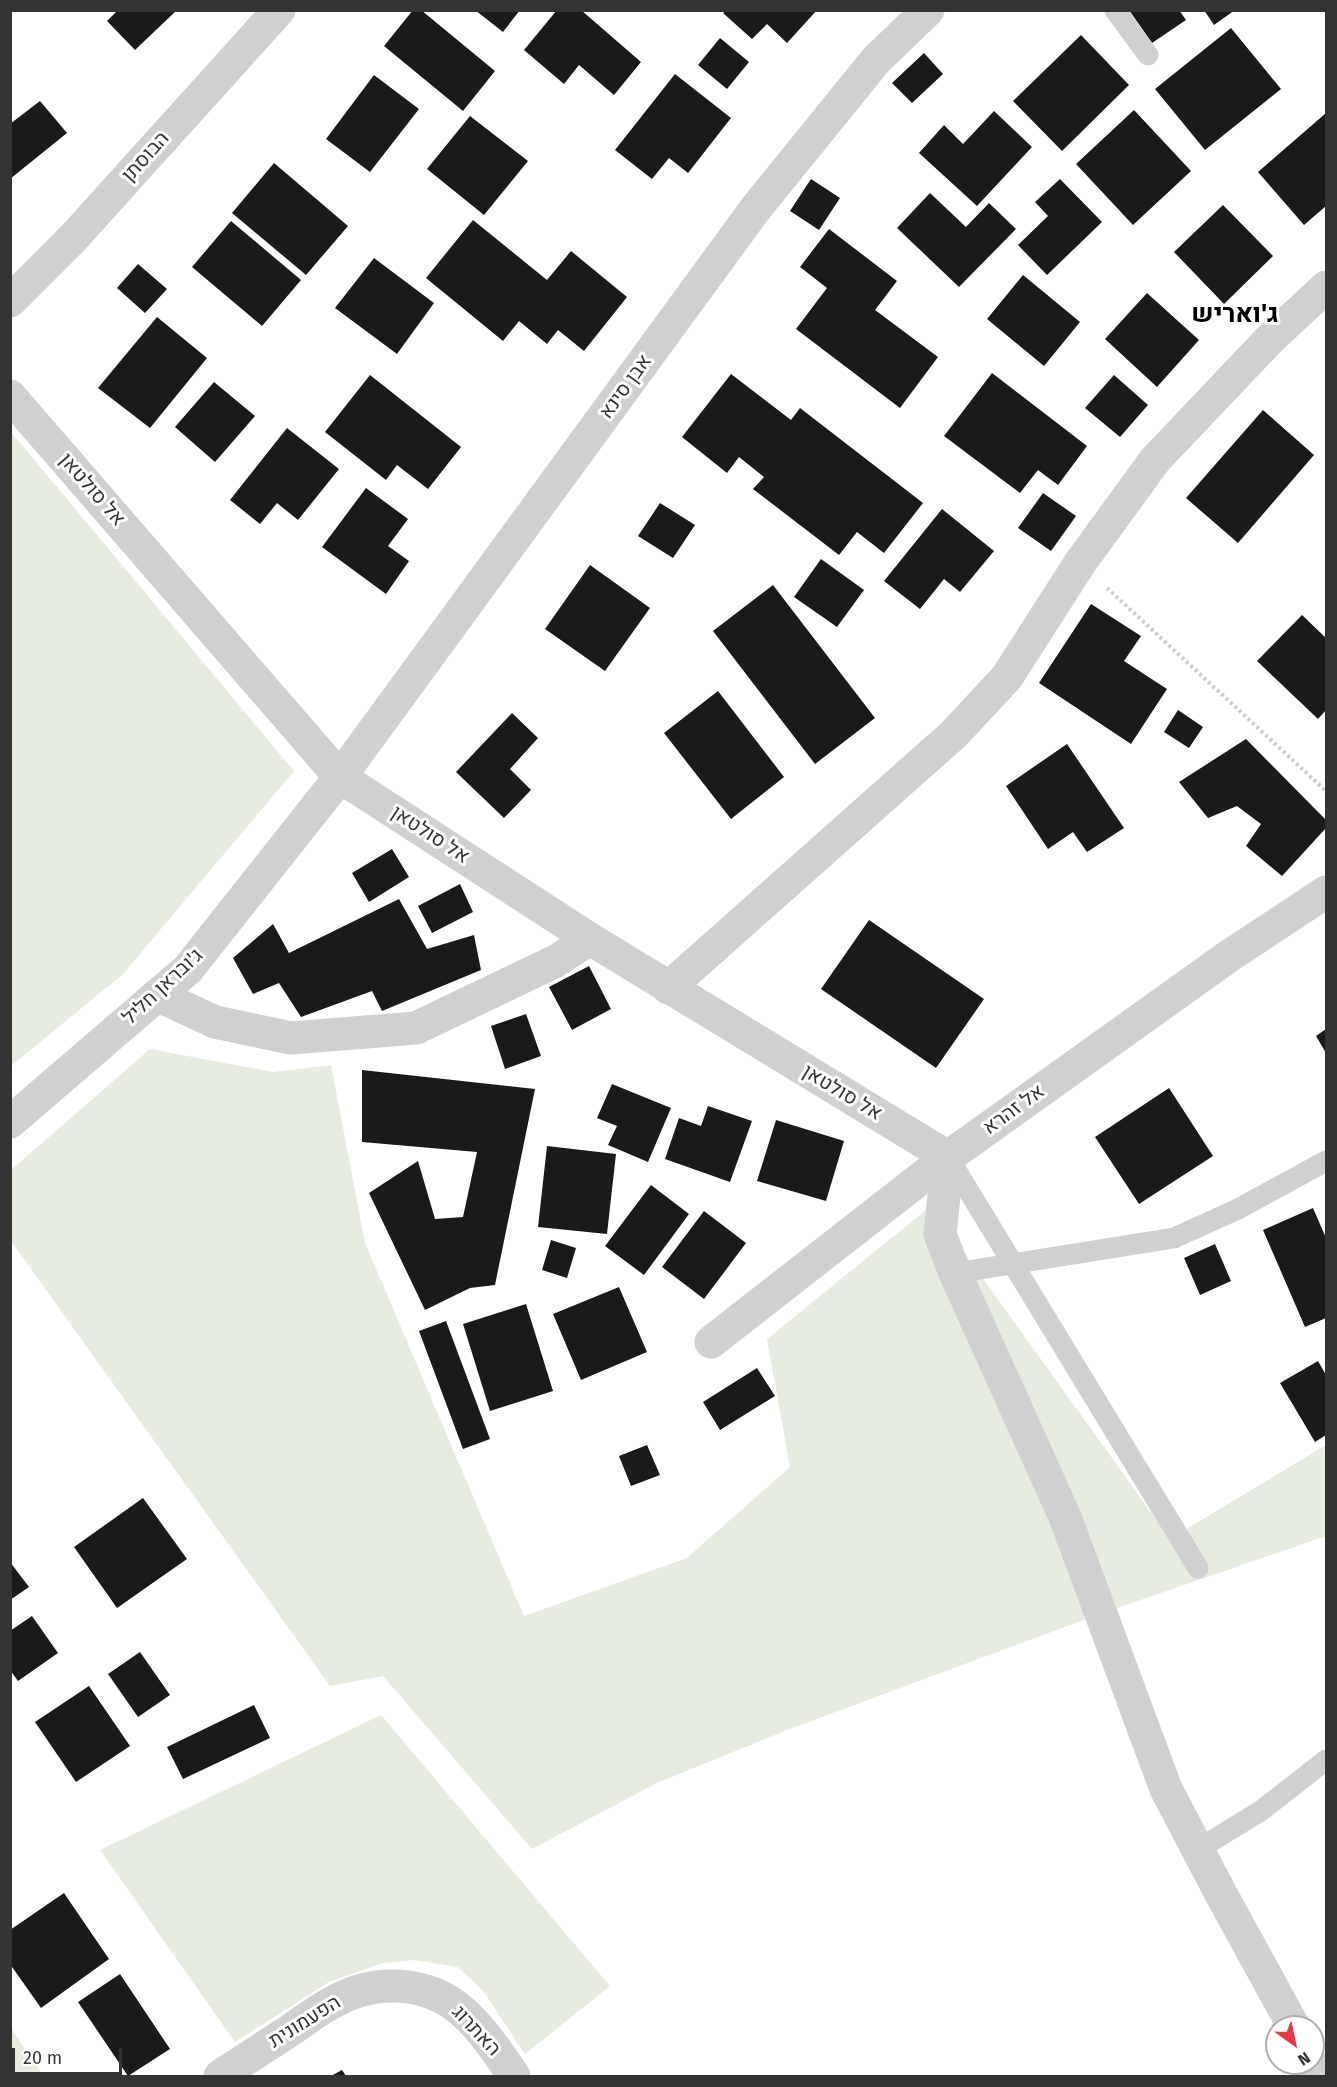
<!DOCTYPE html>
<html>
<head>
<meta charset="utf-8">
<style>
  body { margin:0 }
  #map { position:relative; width:1337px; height:2087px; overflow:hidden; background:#fff; font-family:"Fira Sans",sans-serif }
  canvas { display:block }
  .frame { position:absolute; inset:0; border:12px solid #333; pointer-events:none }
  .north { position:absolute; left:1265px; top:2015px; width:60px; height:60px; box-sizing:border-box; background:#fff; border:2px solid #adadad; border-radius:50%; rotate:147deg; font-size:16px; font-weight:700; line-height:24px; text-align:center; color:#333 }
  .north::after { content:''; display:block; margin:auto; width:21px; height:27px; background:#e63946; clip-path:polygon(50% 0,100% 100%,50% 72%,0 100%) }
  .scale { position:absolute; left:12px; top:2048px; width:110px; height:27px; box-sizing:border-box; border:3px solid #333; border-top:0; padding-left:8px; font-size:18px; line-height:21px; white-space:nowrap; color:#333; -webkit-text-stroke:4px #fff; paint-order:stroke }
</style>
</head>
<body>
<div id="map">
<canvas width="1337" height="2087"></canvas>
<div class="frame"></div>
<div class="north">N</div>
<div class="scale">20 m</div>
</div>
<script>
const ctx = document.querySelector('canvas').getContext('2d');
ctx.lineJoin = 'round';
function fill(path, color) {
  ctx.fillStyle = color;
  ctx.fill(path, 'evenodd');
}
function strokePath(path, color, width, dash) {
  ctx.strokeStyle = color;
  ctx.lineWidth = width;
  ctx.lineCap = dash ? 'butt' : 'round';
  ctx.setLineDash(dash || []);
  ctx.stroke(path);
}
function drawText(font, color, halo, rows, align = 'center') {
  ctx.font = font + ' "Fira Sans",Heebo,sans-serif';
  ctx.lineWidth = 6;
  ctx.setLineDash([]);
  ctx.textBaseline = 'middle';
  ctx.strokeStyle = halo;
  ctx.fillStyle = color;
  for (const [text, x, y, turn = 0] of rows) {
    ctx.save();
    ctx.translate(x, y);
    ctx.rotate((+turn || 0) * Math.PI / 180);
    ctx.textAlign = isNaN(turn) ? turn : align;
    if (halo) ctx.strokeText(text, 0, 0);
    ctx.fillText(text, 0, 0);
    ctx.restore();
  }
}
fill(new Path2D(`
  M10,431L294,771L123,974L11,1066Z
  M150,1049L273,1072L331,1065L365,1243L524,1616L687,1558L790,1467L767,1339L931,1206L1170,1539L1326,1445V1536L1097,1615L787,1730L659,1782L532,1849L383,1676L330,1686L11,1241L10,1171Z
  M381,1715L610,1986L525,2054L483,1991L458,1967L413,1960L383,1963L329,1982L235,2042L100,1850Z
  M10,2028H11L43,2076H11Z`), '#e6ecdf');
fill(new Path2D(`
  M118,10H177L135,50L107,21Z
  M413,10H421L495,71L463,111L384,46Z
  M475,10H520L503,32Z
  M557,10H581L641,62L614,95L579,65L564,84L524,50Z
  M726,10H817L787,43L767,24L752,39L723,13Z
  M1129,10H1179L1186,20L1152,43Z
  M1204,10H1235L1214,25Z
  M1231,28L1281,89L1205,150L1155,89Z
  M1081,35L1129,85L1062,151L1013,101Z
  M720,38L749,62L727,89L698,65Z
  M924,53L943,74L912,103L892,83Z
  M675,74L731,118L688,173L669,158L652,179L615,150Z
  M374,75L419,109L370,172L326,139Z
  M40,101L67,133L10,179V124Z
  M1134,110L1191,171L1133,225L1076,164Z
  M994,111L1032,147L977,206L919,153L944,125L963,144Z
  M1326,113V206L1304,225L1258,172Z
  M470,116L528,161L484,215L427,169Z
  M274,163L348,226L306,275L232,213Z
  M811,179L840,198L819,230L790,211Z
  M1060,179L1102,222L1047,275L1018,245L1048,216L1035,202Z
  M930,193L966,227L989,203L1016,229L959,287L897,228Z
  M1223,205L1273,256L1224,304L1174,252Z
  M473,220L547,280L571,251L627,297L584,351L558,330L547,344L519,321L503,341L426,278Z
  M231,221L301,280L262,326L192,267Z
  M829,229L897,281L875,310L938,357L900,408L796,329L827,288L800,267Z
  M374,258L434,303L397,354L335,308Z
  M138,264L167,289L145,313L117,288Z
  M1023,275L1080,322L1044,366L987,319Z
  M1147,293L1199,340L1157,387L1105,339Z
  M157,317L207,358L150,428L98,388Z
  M992,373L1087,446L1058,485L1038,470L1020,493L944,436Z
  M731,374L791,420L800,408L923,503L884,553L857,532L839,555L753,489L764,477L739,457L727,473L682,437Z
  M370,375L461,447L428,489L397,465L386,480L325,432Z
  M1114,375L1148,405L1120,437L1085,408Z
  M214,382L255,416L215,462L175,427Z
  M1263,410L1314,455L1238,543L1186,498Z
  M287,428L339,469L298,520L277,503L260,524L230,500Z
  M366,488L408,519L388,546L409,561L386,594L322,547Z
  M1043,493L1076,516L1051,551L1018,528Z
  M660,503L695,525L673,558L638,536Z
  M942,509L994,551L960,592L944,579L920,609L884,581Z
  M821,559L864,590L837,627L794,597Z
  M590,565L650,608L605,671L545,629Z
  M773,585L875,718L815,764L713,631Z
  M1091,604L1141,636L1124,661L1167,689L1131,744L1039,683Z
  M1302,615L1326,638V710L1318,719L1257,661Z
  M718,691L784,777L731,819L664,733Z
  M1178,710L1203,727L1189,748L1164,732Z
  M512,713L538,738L510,769L531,790L504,818L456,772Z
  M1246,739L1326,820V828L1282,876L1246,846L1261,824L1237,806L1208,818L1179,782Z
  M1067,744L1124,828L1087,852L1073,832L1048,849L1006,786Z
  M392,849L409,877L369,902L352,873Z
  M460,884L473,912L432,933L418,906Z
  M399,899L427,949L474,935L481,970L382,1011L372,991L301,1017L279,983L253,994L233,958L273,924L289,953Z
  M869,920L984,999L936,1068L821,989Z
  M589,966L611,1009L572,1030L549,987Z
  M526,1014L541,1056L505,1069L491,1026Z
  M1326,1029V1053L1316,1036Z
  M362,1070L535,1089L495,1285L470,1288L425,1310L369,1193L418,1161L435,1219L463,1217L477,1152L362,1142Z
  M612,1084L671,1108L648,1162L608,1145L617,1126L597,1118Z
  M1169,1088L1213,1156L1139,1204L1095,1137Z
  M708,1106L752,1121L730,1182L665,1159L679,1118L701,1126Z
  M776,1120L844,1141L826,1201L757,1181Z
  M547,1146L616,1154L607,1234L538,1227Z
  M651,1185L689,1214L644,1275L605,1246Z
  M1313,1208L1326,1238V1318L1305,1327L1263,1230Z
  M704,1211L746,1243L704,1299L662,1267Z
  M551,1240L576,1248L567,1278L542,1270Z
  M1215,1244L1231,1281L1200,1295L1184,1258Z
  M619,1287L647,1352L581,1380L553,1314Z
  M526,1304L553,1391L490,1411L463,1324Z
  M446,1321L490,1439L463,1449L419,1331Z
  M1318,1361L1326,1375V1435L1315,1442L1280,1383Z
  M757,1368L775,1396L720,1430L703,1402Z
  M647,1445L660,1475L631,1486L619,1456Z
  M143,1498L187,1559L117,1608L74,1547Z
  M10,1562L29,1587L10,1600Z
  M32,1616L58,1653L18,1681L10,1670V1631Z
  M140,1652L170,1695L138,1717L108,1674Z
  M89,1686L130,1746L76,1782L35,1722Z
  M254,1705L270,1738L183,1779L167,1747Z
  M64,1893L109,1959L41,2008L10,1964V1930Z
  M120,1974L170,2049L128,2076L78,2002Z
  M342,2070L346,2076H331Z`), '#1a1a1a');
strokePath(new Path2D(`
  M1107,588L1326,791`), '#cdcdcd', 4, [3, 3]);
strokePath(new Path2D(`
  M1115,10L1148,55
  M948,1157L1198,1568
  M955,1273L1174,1238L1238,1209L1326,1161
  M1197,1850L1262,1810L1326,1760`), '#d0d0d0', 21);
strokePath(new Path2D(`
  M10,301L74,237L279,10
  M10,396L340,777L590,939L948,1157L940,1234L955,1273L1065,1517L1166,1789L1221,1894L1294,2027
  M668,988L954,734L1007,677L1080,563L1155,460L1270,339L1326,287
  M157,995L215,1022L291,1038L416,1028L556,961L590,939
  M10,1122L188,969L340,777L756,208L876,60L928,10
  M711,1342L948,1157L1229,956L1326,892
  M1311,2063L1318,2076
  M220,2076C243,2061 266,2046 289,2031C304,2021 319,2009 335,2001C375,1979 427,1980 463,2012C483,2030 499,2054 514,2076`), '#d0d0d0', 33);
drawText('20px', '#333', '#fff', [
  ["הבוסתן",146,157,-48],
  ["אבן סינא",626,387,-54],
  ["אל סולטאן",92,490,49],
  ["אל סולטאן",430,835,33],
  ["ג'ובראן חליל",163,987,-43],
  ["אל סולטאן",842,1093,31],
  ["אל זהרא",1014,1110,-36],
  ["הפעמונית",305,2022,-32],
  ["האתרוג",476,2031,47]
]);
drawText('bold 26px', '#000', '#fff', [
  ["ג'ואריש",1235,315]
]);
</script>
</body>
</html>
